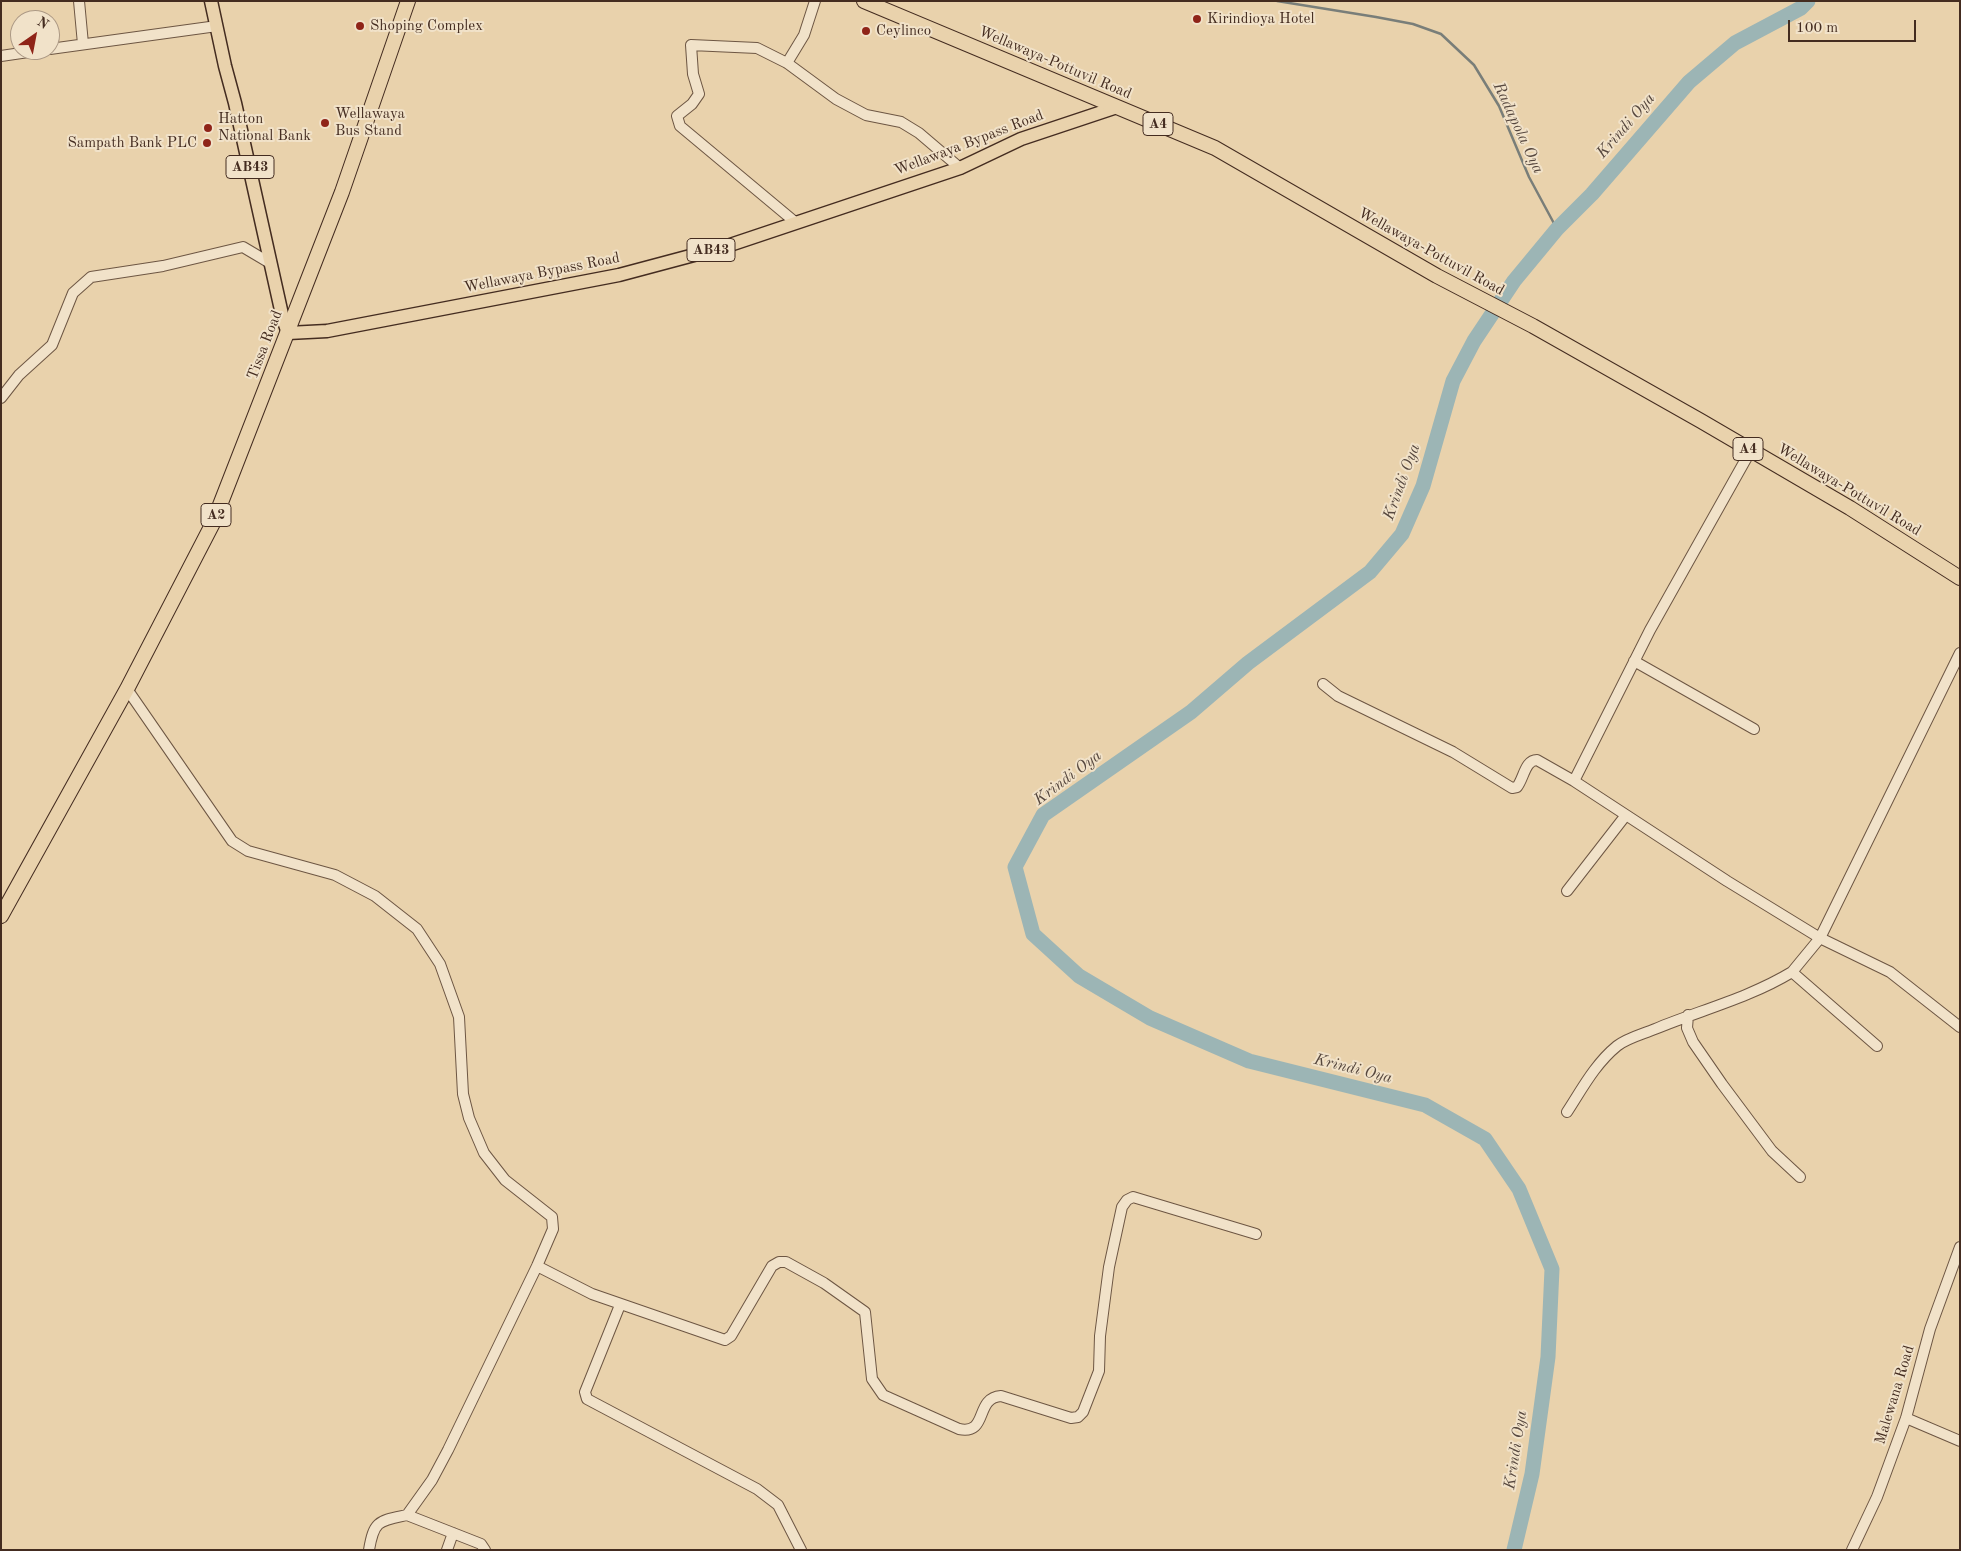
<!DOCTYPE html>
<html>
<head>
<meta charset="utf-8">
<style>
  body { margin:0 }
  #map { position:relative; width:1961px; height:1551px; overflow:hidden; background:#e9d2ac; font-family:"Old Standard TT",serif }
  canvas { display:block }
  .frame { position:absolute; inset:0; border:2px solid #442c20; pointer-events:none }
  .north { position:absolute; left:10px; top:10px; width:50px; height:50px; box-sizing:border-box; background:#f1e2c9; border:1px solid #ac9985; border-radius:50%; rotate:33deg; font-size:14px; font-weight:700; line-height:20px; text-align:center; color:#442c20 }
  .north::after { content:''; display:block; margin:auto; width:18px; height:22px; background:#8f2418; clip-path:polygon(50% 0,100% 100%,50% 72%,0 100%) }
  .scale { position:absolute; left:1788px; top:20px; width:128px; height:22px; box-sizing:border-box; border:2px solid #442c20; border-top:0; padding-left:6px; font-size:15px; line-height:18px; white-space:nowrap; color:#442c20; -webkit-text-stroke:4px #f1e2c9; paint-order:stroke }
</style>
</head>
<body>
<div id="map">
<canvas width="1961" height="1551"></canvas>
<div class="frame"></div>
<div class="north">N</div>
<div class="scale">100 m</div>
</div>
<script>
const ctx = document.querySelector('canvas').getContext('2d');
ctx.lineJoin = 'round';
function strokePath(path, color, width, dash) {
  ctx.strokeStyle = color;
  ctx.lineWidth = width;
  ctx.lineCap = dash ? 'butt' : 'round';
  ctx.setLineDash(dash || []);
  ctx.stroke(path);
}
function drawText(font, color, halo, rows, align = 'center') {
  ctx.font = font + ' "Old Standard TT",serif';
  ctx.lineWidth = 4;
  ctx.setLineDash([]);
  ctx.textBaseline = 'middle';
  ctx.strokeStyle = halo;
  ctx.fillStyle = color;
  for (const [text, x, y, turn = 0] of rows) {
    ctx.save();
    ctx.translate(x, y);
    ctx.rotate((+turn || 0) * Math.PI / 180);
    ctx.textAlign = isNaN(turn) ? turn : align;
    if (halo) ctx.strokeText(text, 0, 0);
    ctx.fillText(text, 0, 0);
    ctx.restore();
  }
}
strokePath(new Path2D(`
  M1277,1L1376,17L1413,24L1441,34L1474,65L1499,106L1529,177L1557,229`), '#797e79', 2.5);
strokePath(new Path2D(`
  M1514,1550L1532,1474L1548,1357L1552,1269L1519,1189L1485,1139L1425,1105L1249,1061L1150,1018L1079,976L1033,934L1015,867L1043,815L1191,712L1248,663L1370,572L1402,534L1423,486L1453,381L1474,341L1514,281L1557,229L1592,194L1689,82L1735,43L1801,8L1808,1`), '#9cb5b5', 15);
const minor = new Path2D(`
  M79,1L83,44
  M50,49L217,26
  M1,56L42,50
  M787,63L804,35L815,1
  M795,222L680,126L677,116L692,104L699,94L693,74L691,45L757,48L787,63L836,99L866,115L901,122L919,133L960,168
  M1,398L19,375L52,345L73,293L91,277L163,266L243,247L270,263
  M1634,661L1754,729
  M1323,684L1338,696L1453,752L1512,788L1517,787C1524,778 1525,760 1537,760L1574,781L1727,881L1820,938L1890,972L1960,1027
  M127,689L232,841L248,851L335,875L375,896L417,929L440,964L459,1017L463,1094L469,1118L484,1153L505,1180L552,1217L553,1229L537,1266L448,1450L432,1480L407,1515C379,1521 374,1520 369,1550
  M1574,781L1650,630L1751,450
  M1567,891L1626,815
  M1688,1015L1687,1028L1693,1042L1722,1084L1772,1151L1800,1177
  M1877,1046L1792,972L1820,938L1960,653
  M1567,1112C1582,1089 1595,1064 1617,1046C1627,1038 1643,1034 1655,1029C1701,1010 1749,998 1792,972
  M537,1266L592,1294L725,1340L731,1336L772,1266L779,1262H786L824,1283L865,1312L872,1379L883,1395L959,1429C989,1435 974,1398 1001,1396L1071,1418L1078,1417L1083,1412L1099,1371L1100,1336L1109,1267L1122,1207L1127,1200L1133,1197L1256,1234
  M620,1305L585,1392L587,1399L757,1489L778,1505L801,1550
  M1906,1418L1960,1441
  M407,1515L481,1544L485,1550
  M447,1550L453,1533
  M1852,1550L1877,1497L1906,1418L1930,1329L1960,1247`);
const major = new Path2D(`
  M211,1L225,66L235,103L283,319L288,333L327,331L619,275L724,247L960,168L1021,139L1117,107`);
const highway = new Path2D(`
  M864,1L1215,148L1437,276L1533,326L1701,421L1850,508L1960,578
  M1,916L127,689L213,523L342,192L408,1`);
strokePath(minor, '#6d5643', 12);
strokePath(major, '#442c20', 15);
strokePath(highway, '#442c20', 16);
strokePath(minor, '#f1e2c9', 10);
strokePath(major, '#e9d2ac', 12);
strokePath(highway, '#e9d2ac', 14);
for (const [x, y, r, color] of [
  [1197,19,5,"#8f2418"],
  [360,26,5,"#8f2418"],
  [866,31,5,"#8f2418"],
  [325,123,5,"#8f2418"],
  [208,128,5,"#8f2418"],
  [207,143,5,"#8f2418"]
]) {
  const dot = new Path2D();
  dot.arc(x, y, r, 0, 2 * Math.PI);
  ctx.fillStyle = color;
  ctx.fill(dot);
  strokePath(dot, '#f1e2c9', 2);
}
for (const [x, y, w] of [
  [1158,124,30],
  [250,167,48],
  [711,250,48],
  [1748,449,30],
  [216,515,30]
]) {
  const box = new Path2D();
  box.roundRect(x - w / 2, y - 11.5, w, 23, 4);
  ctx.fillStyle = '#f1e2c9';
  ctx.fill(box);
  strokePath(box, '#442c20', 1);
}
drawText('bold 14px', '#442c20', null, [
  ["A4",1158,124],
  ["AB43",250,167],
  ["AB43",711,250],
  ["A4",1748,449],
  ["A2",216,515]
]);
drawText('15px', '#442c20', '#f1e2c9', [
  ["Kirindioya Hotel",1207,19],
  ["Shoping Complex",370,26],
  ["Ceylinco",876,31],
  ["Wellawaya",335,114],
  ["Bus Stand",335,131],
  ["Hatton",218,119],
  ["National Bank",218,136],
  ["Sampath Bank PLC",197,143,"right"]
], 'left');
drawText('15px', '#442c20', '#f1e2c9', [
  ["Wellawaya-Pottuvil Road",1055,63,23],
  ["Wellawaya Bypass Road",969,143,-21],
  ["Wellawaya-Pottuvil Road",1431,252,29],
  ["Wellawaya Bypass Road",542,273,-11],
  ["Tissa Road",265,345,-69],
  ["Wellawaya-Pottuvil Road",1849,490,31],
  ["Malewana Road",1895,1395,-73]
]);
drawText('italic 16px', '#56473e', '#f1e2c9', [
  ["Krindi Oya",1626,126,-49],
  ["Radapola Oya",1518,128,65],
  ["Krindi Oya",1402,482,-70],
  ["Krindi Oya",1068,778,-37],
  ["Krindi Oya",1353,1069,14],
  ["Krindi Oya",1516,1450,-81]
]);
</script>
</body>
</html>
